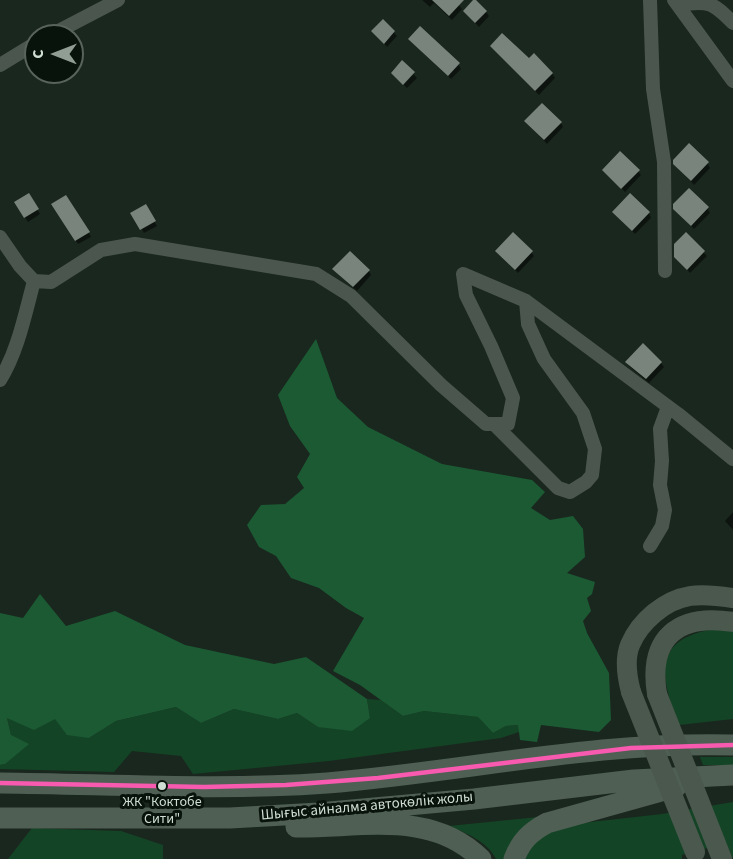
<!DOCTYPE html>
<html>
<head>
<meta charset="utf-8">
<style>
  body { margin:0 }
  #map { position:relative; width:733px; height:859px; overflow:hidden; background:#1a271e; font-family:"Source Sans 3",sans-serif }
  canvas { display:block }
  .north { position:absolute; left:24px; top:24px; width:60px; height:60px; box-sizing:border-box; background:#08130b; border:2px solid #58645b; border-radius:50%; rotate:270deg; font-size:16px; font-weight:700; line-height:24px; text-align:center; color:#cfded2 }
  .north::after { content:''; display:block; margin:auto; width:21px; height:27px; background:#909e93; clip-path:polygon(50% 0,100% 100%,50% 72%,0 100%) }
</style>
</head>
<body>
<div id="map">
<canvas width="733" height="859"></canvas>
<div class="north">С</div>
</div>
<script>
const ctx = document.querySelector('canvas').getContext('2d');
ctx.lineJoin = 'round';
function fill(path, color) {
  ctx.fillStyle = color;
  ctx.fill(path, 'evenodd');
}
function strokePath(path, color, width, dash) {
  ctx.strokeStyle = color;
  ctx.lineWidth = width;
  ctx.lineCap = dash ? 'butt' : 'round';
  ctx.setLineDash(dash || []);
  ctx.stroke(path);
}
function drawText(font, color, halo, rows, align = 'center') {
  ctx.font = font + ' "Source Sans 3",sans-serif';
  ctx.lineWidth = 6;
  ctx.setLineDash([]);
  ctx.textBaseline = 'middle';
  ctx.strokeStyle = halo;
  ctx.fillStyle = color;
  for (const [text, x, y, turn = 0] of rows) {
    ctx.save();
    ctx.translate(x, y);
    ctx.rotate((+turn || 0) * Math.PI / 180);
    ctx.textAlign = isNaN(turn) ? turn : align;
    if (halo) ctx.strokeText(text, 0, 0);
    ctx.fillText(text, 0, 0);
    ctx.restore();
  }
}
fill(new Path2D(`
  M716,629L733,631V719L679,725C661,678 650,638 716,629Z
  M367,699L381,700L403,716L424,711L478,717L493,733L506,726L519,725V732L501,738L329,761L193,774L181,756L132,751L114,772L0,769V765L5,764L11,735L7,718H55L89,738L116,721L176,707L201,723L234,709L278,719L297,713L318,727L370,718Z
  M700,757H733V765H703Z
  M733,802V859L726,843L682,855V859H521L535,837L564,825L662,814Z
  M548,816L506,859H496C487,841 466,833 449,826Z
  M32,828L121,831L163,845V859H8Z`), '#144426');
fill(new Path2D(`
  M316,339L337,398L368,427L442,464L532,480L545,492L531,508L550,520L573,516L583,529L585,557L567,573L595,582L592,594L587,598L591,611L583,621L587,633L609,673L611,720L599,732L541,725L537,742L520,740L518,725L506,726L493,733L478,717L424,711L403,716L360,685L333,671L364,618L346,608L319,588L291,578L276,556L259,547L247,525L261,505L285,504L304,488L297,477L310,454L290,426L278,395Z
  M40,594L66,626L115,611L185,645L274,664L306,657L367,699L370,718L352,731L318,727L297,713L278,719L234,709L201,723L176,707L116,721L89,738L67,735L55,719L34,730L7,718L11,735L29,744L5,764L0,765V613L23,618Z`), '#1b5a33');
fill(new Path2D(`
  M422,0H455L462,9L452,20L434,3L430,7Z
  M464,11L486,12L489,16L479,27Z
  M383,21L397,36L387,47L373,31Z
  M410,39L458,64L461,69L451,79Z
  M495,50L552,73L555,78L539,95Z
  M402,62L417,78L407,88L392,73Z
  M526,122L561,123L563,127L547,144Z
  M707,163L710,168L694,185L675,164Z
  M604,170L638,171L641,175L625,192Z
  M29,195L40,214L28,222L16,203Z
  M53,205L80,217L91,237L78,244Z
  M145,206L157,226L144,233L133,214Z
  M707,208L710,213L694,229L675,209Z
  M614,212L649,213L651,218L635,234Z
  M686,234L707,256L690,273L675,256Z
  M497,251L531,252L534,256L518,273Z
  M334,270L369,271L371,275L357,291Z
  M627,362L661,363L664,367L649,383L629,366Z
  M733,512V530L725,521Z`), '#0007');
fill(new Path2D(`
  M432,0H464L449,16Z
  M473,0H476L487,11L475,23L463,11Z
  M383,19L395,31L384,44L371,31Z
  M420,26L460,63L448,76L408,39Z
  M502,33L529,58L534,53L553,73L535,91L490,46Z
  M402,60L415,72L403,85L391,73Z
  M542,103L562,122L544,140L524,121Z
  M689,143L709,162L691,181L673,164V160Z
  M620,151L640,170L621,189L602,170Z
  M689,188L709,207L691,226L673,209V204Z
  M29,193L39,209L24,218L14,202Z
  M630,193L650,212L632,231L612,212Z
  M66,195L90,232L75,241L51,204Z
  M146,204L156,221L140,230L130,213Z
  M513,232L533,251L515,270L495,251Z
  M686,232L705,251L687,270L674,257V244Z
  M350,251L370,270L353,287L332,269Z
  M643,343L662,362L646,379L625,362Z`), '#79847c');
strokePath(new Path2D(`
  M650,0L653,89L664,162L665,271
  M674,0L733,81
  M678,5C708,0 713,2 733,23
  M49,36L118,0
  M0,65L36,43
  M0,237L20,266L34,281L51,282L101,250L135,244L316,274L351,296L441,385L486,424H508L513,398L491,346L466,295L463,274L526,301L678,414L733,459
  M0,380C18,351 25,314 34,281
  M494,424L558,488L570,492L586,482L592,475L595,449L583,413L544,359L528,324L526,301
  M650,546L662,526L665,510L660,485L662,461L660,429L668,407`), '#4b574e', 14);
strokePath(new Path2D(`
  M631,692C627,677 624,660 630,645C640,621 665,600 690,596C704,594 720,596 733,598
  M657,694C648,638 678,613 733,622`), '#4a584e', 20);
strokePath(new Path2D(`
  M0,783C109,784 218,791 327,783C462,772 596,741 733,745
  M0,818H230L319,813L474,799L634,780L733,775
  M296,827C360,828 431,809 481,859
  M514,859C521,841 530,832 547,823L676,787`), '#4f5f54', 21);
strokePath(new Path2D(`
  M631,692L695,852
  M657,694L722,859`), '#4a584e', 20);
strokePath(new Path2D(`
  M0,783L204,787L286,785L378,778L631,748L733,745`), '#f75aaf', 4.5);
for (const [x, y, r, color] of [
  [162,786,5,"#cfded2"]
]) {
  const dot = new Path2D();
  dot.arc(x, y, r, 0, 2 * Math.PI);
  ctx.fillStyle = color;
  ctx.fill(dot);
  strokePath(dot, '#08130b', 2);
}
drawText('14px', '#cfded2', '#08130b', [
  ["ЖК \"Коктобе",162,803],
  ["Сити\"",162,820]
]);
drawText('15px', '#cfded2', '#08130b', [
  ["Шығыс айналма автокөлік жолы",367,807,-5]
]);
</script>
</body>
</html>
